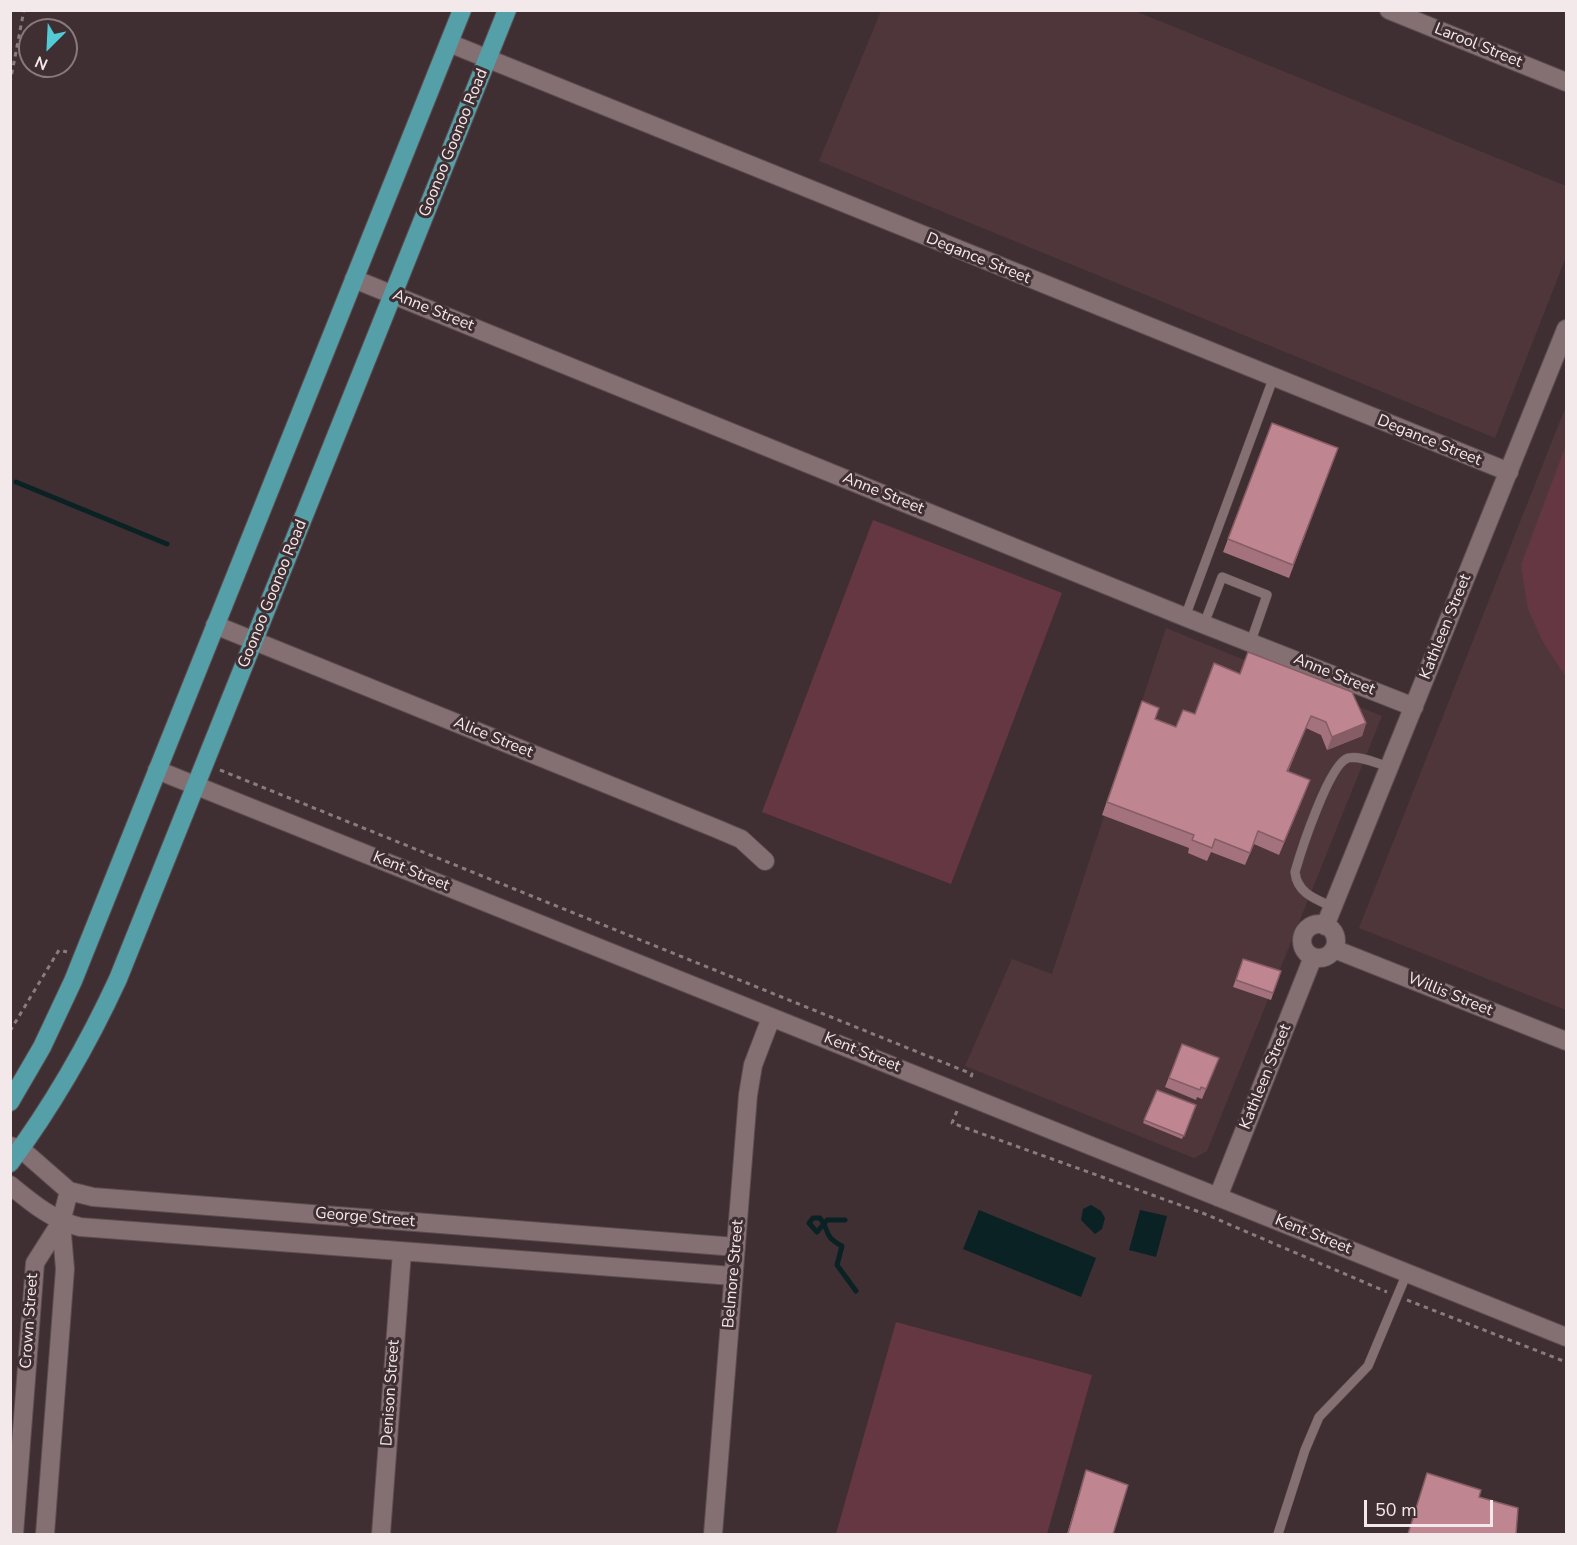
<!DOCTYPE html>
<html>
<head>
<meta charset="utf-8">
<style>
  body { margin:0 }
  #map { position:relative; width:1577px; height:1545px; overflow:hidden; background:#402f32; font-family:"Nunito Sans",sans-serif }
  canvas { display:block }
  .frame { position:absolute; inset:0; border:12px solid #f3e8ea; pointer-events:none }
  .north { position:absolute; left:18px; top:18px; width:60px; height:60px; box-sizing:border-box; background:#402f32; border:2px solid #88797c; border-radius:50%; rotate:204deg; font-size:16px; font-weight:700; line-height:24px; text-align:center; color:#f3e8ea }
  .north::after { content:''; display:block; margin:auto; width:21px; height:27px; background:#52cbd7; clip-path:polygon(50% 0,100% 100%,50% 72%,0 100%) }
  .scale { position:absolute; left:1364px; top:1500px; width:129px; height:27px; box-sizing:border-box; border:3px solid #f3e8ea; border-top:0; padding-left:8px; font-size:18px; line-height:21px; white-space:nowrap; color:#f3e8ea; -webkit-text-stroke:4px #402f32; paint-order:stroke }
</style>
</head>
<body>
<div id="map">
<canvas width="1577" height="1545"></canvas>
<div class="frame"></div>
<div class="north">N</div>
<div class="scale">50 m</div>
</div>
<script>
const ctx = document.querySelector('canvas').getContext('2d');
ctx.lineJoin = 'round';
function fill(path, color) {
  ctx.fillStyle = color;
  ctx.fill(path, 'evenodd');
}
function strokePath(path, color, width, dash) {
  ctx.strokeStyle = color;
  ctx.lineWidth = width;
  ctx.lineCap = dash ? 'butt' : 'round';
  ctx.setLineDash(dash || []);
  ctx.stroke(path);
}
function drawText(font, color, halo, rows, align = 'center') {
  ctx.font = font + ' "Nunito Sans",sans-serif';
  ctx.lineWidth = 6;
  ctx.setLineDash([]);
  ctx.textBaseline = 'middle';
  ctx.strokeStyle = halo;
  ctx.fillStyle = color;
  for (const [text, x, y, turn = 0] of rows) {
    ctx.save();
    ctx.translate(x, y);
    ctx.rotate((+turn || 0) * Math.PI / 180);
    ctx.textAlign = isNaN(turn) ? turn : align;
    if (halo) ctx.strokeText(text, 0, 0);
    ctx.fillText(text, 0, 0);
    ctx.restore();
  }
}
fill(new Path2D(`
  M881,11H1135L1566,186V257L1495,438L819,161Z
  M1566,406V1010L1359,928Z
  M1166,628L1382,716L1207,1151L1194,1158L965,1066L1012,959L1052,974Z`), '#4f363b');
fill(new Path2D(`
  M1566,445V677L1543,642L1528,609L1521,565Z
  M873,520L1062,593L951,884L762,812Z
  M896,1322L1092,1375L1047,1534H836Z`), '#653742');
fill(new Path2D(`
  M1091,1205L1101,1211L1105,1218L1102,1229L1095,1234L1081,1220L1083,1209Z
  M979,1210L1096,1258L1081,1297L963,1249Z
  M1140,1210L1167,1216L1156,1257L1129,1250Z`), '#0a2224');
strokePath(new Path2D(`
  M16,482L167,544
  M845,1220H827L817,1232L809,1223L813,1218H820C831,1232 822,1235 842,1246L837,1265L856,1291`), '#0a2224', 5);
const lane = new Path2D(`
  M1185,617L1273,379
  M1204,624L1222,577L1267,595L1251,641
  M1333,907C1315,899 1297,893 1295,872C1301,851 1329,764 1348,758C1360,755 1378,764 1390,767
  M1278,1534L1305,1450L1319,1417L1368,1366L1407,1273`);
const street = new Path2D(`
  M1389,10L1566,82
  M449,43L1509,472
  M354,279L1185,617L1414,707
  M215,625L715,828L741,839L765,861
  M1302 941a17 17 0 1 1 34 0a17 17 0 1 1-34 0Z
  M1325,926L1566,329
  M1334,949L1566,1041
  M10,1146L21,1149L69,1191L93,1197L736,1247
  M10,1185C32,1203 52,1220 80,1227L733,1276
  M1218,1197L1313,957
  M14,1534L35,1263L61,1222
  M45,1534L65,1269L61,1222L69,1191
  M381,1534L402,1252`);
const secondary = new Path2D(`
  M157,770L1566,1337
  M713,1534L748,1095L753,1065L771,1018`);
const primary = new Path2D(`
  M10,1102L42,1047L73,981L462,10
  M10,1163C53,1105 88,1044 118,979L507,10`);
strokePath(lane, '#5b4d50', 10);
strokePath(street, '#5b4d50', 20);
strokePath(secondary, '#5b4d50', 20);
strokePath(primary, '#5b4d50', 20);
strokePath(new Path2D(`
  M10,83L24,10
  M220,770L972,1074L970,1080
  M10,1031L59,950L67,952
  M957,1111L952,1123L1205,1214L1387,1292
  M1407,1300L1566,1362`), '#8a7b7e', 3, [4.5, 4.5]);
strokePath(lane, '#847073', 9);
strokePath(street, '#847073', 18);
strokePath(secondary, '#847073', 18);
strokePath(primary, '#55a0a8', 18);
fill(new Path2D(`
  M1272,423L1338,448L1289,578L1223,552Z
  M1240,674L1366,723L1362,736L1327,750L1321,735L1306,728L1288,772L1305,793L1279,855L1254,844L1245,865L1211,852L1207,861L1188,853L1189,848L1102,815L1142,701L1155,719L1176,727L1195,714Z
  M1243,959L1281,971L1271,1000L1233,987Z
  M1182,1044L1219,1058L1202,1099L1197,1097L1196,1100L1165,1087Z
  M1157,1090L1196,1105L1182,1139L1143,1123Z
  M1086,1470L1113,1534H1067L1082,1483Z`), '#a4727c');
fill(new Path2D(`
  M1311,716L1306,728L1282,784L1287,771Z
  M1366,723L1362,736L1327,750L1332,737Z
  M1310,780L1305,793L1279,855L1284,842Z`), '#865d65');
const building = new Path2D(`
  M1272,423L1338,448L1293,565L1228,539Z
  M1248,652L1352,692L1366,723L1332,737L1326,722L1311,716L1287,771L1310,780L1284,842L1258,831L1250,853L1215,839L1212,848L1192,840L1194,835L1107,802L1142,701L1159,708L1155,719L1176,727L1183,710L1195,714L1214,663L1240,674Z
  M1243,959L1281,971L1273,993L1236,980Z
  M1182,1044L1219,1058L1206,1089L1201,1087L1200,1090L1169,1078Z
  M1157,1090L1196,1105L1184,1136L1144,1120Z
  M1086,1470L1128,1485L1113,1534H1068Z
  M1427,1473L1481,1490L1479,1497L1518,1508L1516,1534H1408Z`);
fill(building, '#bf8590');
strokePath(building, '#865d65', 1.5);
drawText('16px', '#f3e8ea', '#402f32', [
  ["Larool Street",1478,46,22],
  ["Goonoo Goonoo Road",454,143,-68],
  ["Degance Street",978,259,22],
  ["Anne Street",433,311,22],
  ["Degance Street",1429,441,22],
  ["Anne Street",883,494,22],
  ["Goonoo Goonoo Road",273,594,-68],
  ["Kathleen Street",1446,627,-68],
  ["Anne Street",1334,675,22],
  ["Alice Street",493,738,22],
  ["Kent Street",411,872,22],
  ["Willis Street",1450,995,22],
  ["Kent Street",862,1053,22],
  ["Kathleen Street",1266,1077,-68],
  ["George Street",365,1218,5],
  ["Kent Street",1313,1235,22],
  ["Belmore Street",734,1274,-85],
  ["Crown Street",30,1321,-86],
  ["Denison Street",391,1393,-86]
]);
</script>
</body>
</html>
